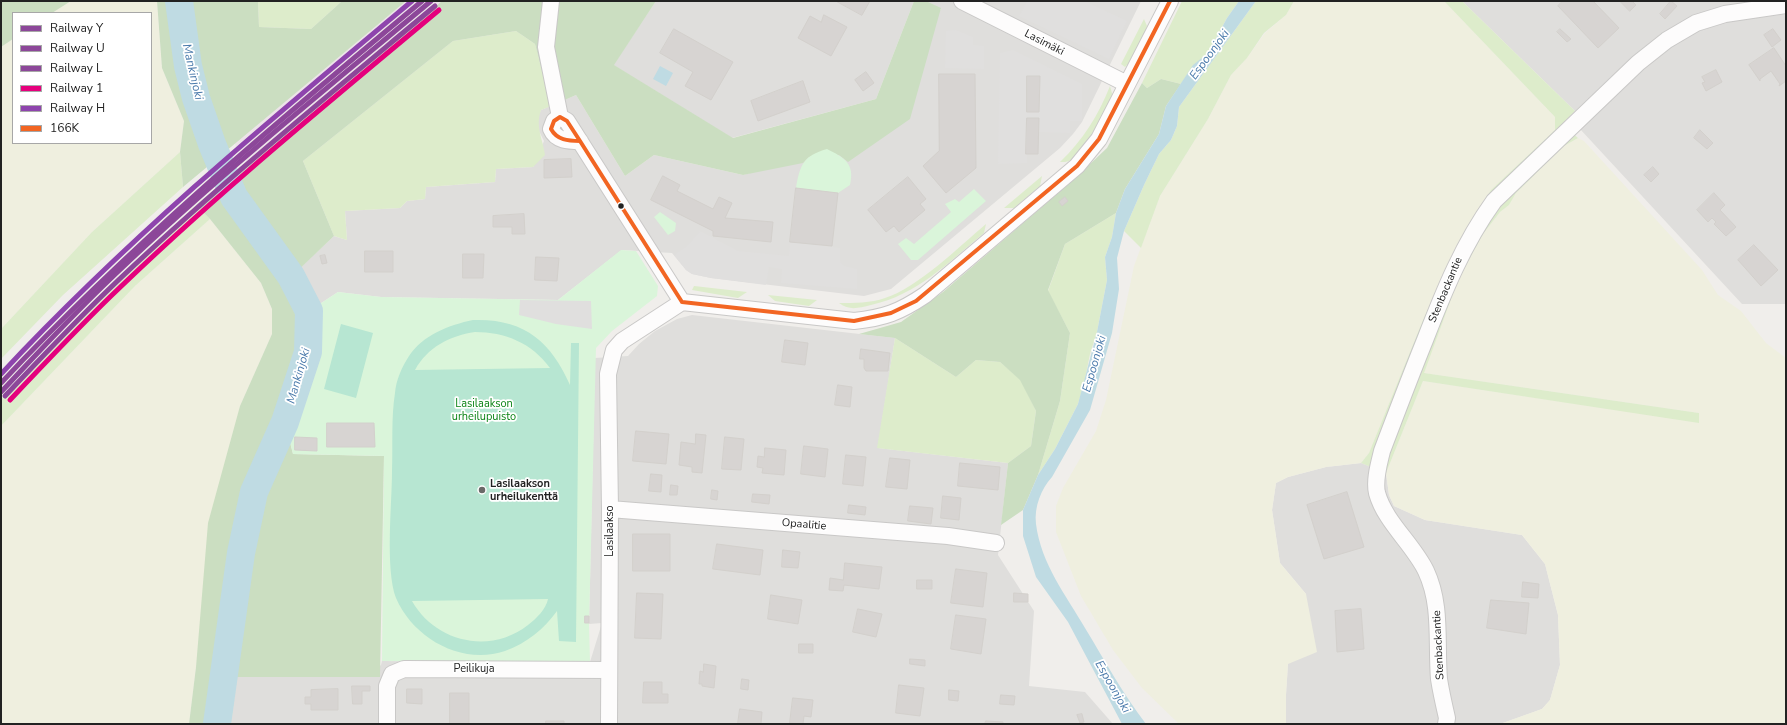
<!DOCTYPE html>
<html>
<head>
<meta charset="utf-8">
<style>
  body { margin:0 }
  #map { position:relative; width:1787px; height:725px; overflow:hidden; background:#f0eeeb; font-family:"Nunito Sans",sans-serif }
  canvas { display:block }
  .frame { position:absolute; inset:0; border:2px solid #222; pointer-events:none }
  .legend { position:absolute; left:12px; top:12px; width:140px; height:132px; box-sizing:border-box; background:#fff; border:1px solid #a7a7a7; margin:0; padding:5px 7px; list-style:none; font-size:12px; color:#222 }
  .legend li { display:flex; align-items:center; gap:8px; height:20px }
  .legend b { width:20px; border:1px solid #a7a7a7 }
</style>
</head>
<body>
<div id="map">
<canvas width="1787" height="725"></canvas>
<div class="frame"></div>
<ul class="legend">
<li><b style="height:5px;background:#8c4799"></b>Railway Y</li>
<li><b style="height:5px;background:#8c4799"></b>Railway U</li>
<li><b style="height:5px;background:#8c4799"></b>Railway L</li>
<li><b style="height:5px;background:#e5007d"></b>Railway 1</li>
<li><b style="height:5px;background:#8e44ad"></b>Railway H</li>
<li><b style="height:5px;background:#f26522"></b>166K</li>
</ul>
</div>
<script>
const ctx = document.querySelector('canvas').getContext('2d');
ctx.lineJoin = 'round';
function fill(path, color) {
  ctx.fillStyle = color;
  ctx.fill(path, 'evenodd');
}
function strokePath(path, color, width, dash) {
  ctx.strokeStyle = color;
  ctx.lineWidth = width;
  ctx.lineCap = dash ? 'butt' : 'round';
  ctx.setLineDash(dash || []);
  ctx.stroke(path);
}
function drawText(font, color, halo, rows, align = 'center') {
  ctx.font = font + ' "Nunito Sans",sans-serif';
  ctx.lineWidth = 3.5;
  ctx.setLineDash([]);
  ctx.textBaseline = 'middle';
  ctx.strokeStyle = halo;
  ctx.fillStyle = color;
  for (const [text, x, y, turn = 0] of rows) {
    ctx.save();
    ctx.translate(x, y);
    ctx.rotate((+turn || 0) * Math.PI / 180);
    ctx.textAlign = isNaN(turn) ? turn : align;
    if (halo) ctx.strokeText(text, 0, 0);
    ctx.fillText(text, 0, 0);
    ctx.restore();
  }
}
fill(new Path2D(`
  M656,1H914L876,99L732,138L613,65Z
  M926,1H1141L1082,122L1073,134L1060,148L891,289L864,296L711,278L692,274L686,270L672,253L622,250L558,300L381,297L338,292L309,311L291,276L334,236L347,240L345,211L400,208L407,201L425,199L426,187L495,182L496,169L533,167L544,141L538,129L537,119L541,110L576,95L625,176L654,155L743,175L809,157L839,155L941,9Z
  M1462,1H1761L1693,16L1662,33L1632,57L1575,111Z
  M1786,14V304H1742L1580,129L1643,69L1671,46L1699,31L1727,22Z
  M692,315L895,338L878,448L1008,463L998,555L1034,611L1029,686L1085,692L1113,724H231L237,677H368L381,665L382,661L590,662L602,623L589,624L595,358L628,356L639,344L655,331L677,319Z
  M1361,463L1386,473L1389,495L1394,506L1425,520L1522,535L1545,564L1558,615L1560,665L1550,700L1542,709L1500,724H1286V694L1288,663L1306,594L1280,563L1272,510L1276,483L1288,477L1326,467Z`), '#dfdedc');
fill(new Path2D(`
  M406,1H442L247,163L234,143Z`), '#ede4e9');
fill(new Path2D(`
  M71,1H157L162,68L184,121L180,152L92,232L1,329V47L13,39V143H151V13H52Z
  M1294,1H1444L1555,117V130L1491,190L1461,238L1423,320L1369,453L1361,463L1326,467L1288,477L1276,483L1272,510L1280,563L1306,594L1317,652L1288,664L1286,694V724H1179L1142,688L1113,650L1081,596L1056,532V506L1063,488L1096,431L1106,400L1134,266L1160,196L1208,119L1231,75L1247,58L1265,33L1286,15Z
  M1578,138L1584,141L1702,270L1718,295L1741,311L1766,343L1786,358V724H1500L1542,709L1550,700L1560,665L1558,615L1545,564L1522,535L1425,520L1394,506L1389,495L1386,473L1423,381L1699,422V413L1423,373L1458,280L1483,234L1500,212L1509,205L1516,193L1564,146Z
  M210,219L261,283L272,309V334L240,406L196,667L189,724H1V426L135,286Z`), '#efefdf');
fill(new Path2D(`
  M258,1H342L311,29L259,27Z
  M1182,1H1239L1227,18L1208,53L1193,66L1181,84L1161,79L1147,88L1142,83Z
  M1256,1H1294L1286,15L1264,33L1247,58L1231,75L1208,119L1160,196L1141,248L1124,231L1144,185L1159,154L1171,140L1177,126L1179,107Z
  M1444,1H1462L1575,111L1562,124L1578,138L1564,146L1516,193L1509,205L1500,212L1483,234L1458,280L1424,373L1699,413V423L1423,381L1386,473L1361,463L1369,453L1423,320L1461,238L1491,190L1555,130V117Z
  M1144,19L1147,26L1146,30L1130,62L1125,67L1121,64Z
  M516,31L535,44L551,106L541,110C535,127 543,139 545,155L533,167L496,169L495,182L426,187L425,199L407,201L400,208L345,211L347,240L334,236L303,161L453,41Z
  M1110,86L1113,97C1105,113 1086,153 1069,161C1067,162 1063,162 1060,162C1083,140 1098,116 1110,86Z
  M180,152L183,187L63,295L1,359V329L92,232Z
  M1042,176L1040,186L1014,208H1004Z
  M196,205L210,219L135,286L1,426V399L100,296Z
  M1116,213L1112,237L1105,257L1107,280L1097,332L1090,354L1084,384L1078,404L1055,449L1038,475L1060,401L1070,333L1048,291L1065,244Z
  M986,224L984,233C949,262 917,295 871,305C858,308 850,311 839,303C854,303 871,303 885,298C917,288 959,247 986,224Z
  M694,286L747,292L738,298L692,290Z
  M768,295L817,300L809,306L775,301Z
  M895,338L956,377L976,360L1000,362L1021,380L1036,411L1031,446L1008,463L877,448Z`), '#ddeccb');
fill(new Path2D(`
  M1,1H71L52,13H13V39L1,47Z
  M157,1H258L259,27L311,29L342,1H406L183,187L180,152L184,121L162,68Z
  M442,1H656L614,65L733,138L876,99L914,1H926L941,8L910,119L848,162L839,155L809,157L803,163L743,175L654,155L625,176L576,95L551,106L535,44L516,31L453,41L303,161L334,236L292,276L309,311L308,352L285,422L293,454L384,456L380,677H237L231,724H189L196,667L208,523L240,406L272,334V309L261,283L210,219L196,205Z
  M1161,79L1181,84L1166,106L1159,134L1125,189L1116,213L1065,244L1048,290L1070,333L1060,401L1038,475L1023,510L1001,525L1008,463L1031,446L1036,411L1020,380L1000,362L976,360L956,377L895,338L859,334L901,322L943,292L1072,181L1107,148L1142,83L1147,88Z`), '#cbdec1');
fill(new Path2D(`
  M827,149C845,158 855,164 850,185L838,193L796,188C800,165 803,156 827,149Z
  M974,189L986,201L918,260H911L898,244L906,238L914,244L951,212L945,204L955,199L959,202Z
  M660,212L676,223L675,231L668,235L654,217Z
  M621,250L636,251L658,286L657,296L612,331L596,348L589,624L590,662L382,661L384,456L293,454L285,422L308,352L309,311L338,292L381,297L558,300Z`), '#daf5da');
fill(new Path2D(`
  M473,320C523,318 551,341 570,385L571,343H579L576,642L559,641L557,611C544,629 527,643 505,651C462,666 413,638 396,598C385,569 392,504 392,471C393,446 391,418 395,393C396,380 402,367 409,356C423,335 449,325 473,320ZM475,332C505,332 532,343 550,368L415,370C428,347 449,336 475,332ZM548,599C546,609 537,618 528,625C490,655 435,642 412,601Z
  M341,324L373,333L356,398L324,389Z`), '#b7e6d2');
fill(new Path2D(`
  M1027,1H1084L1127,21L1109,59L1019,16Z
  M956,30L973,37V45L984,46V69L945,68L946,31Z
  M1013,50L1082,84V121H1070V133L1039,132L1038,154H1027V163L998,164L1000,53Z
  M700,231L738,251L789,256L790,242L840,248V261L844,266L857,269V289L781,283L782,269L769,267L766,285L711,278L692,274L686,270L674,255L687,246Z
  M520,300L591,301L592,329L556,324L519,315Z`), '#e0dfde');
fill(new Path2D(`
  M1239,1H1256L1179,107L1177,126L1171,140L1159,154L1144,185L1124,231L1117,258L1119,289L1112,333L1090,410L1052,477C1041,489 1034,507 1036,524C1041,564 1066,595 1085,628C1105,661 1123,694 1146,724H1122L1068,622L1036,577L1023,536V510L1038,475L1055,449L1078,404L1097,332L1107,280L1105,257L1112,237L1116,213L1125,189L1159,134L1166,106L1193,65L1208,53L1227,18Z
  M660,66L673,73L666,86L653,79Z`), '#bfdbe3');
strokePath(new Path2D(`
  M179,1L188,66L196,98L212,144L234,197L291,276L309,311L308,352L285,422L254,492L241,553L217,724`), '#bfdbe3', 28);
const building = new Path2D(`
  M836,1H870L862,15Z
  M1563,1H1593L1619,28L1598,48L1558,6Z
  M1620,1H1632L1636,5L1630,11Z
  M1671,1L1677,6L1665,19L1660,14Z
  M824,15L847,27L831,56L798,38L810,16L821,22Z
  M674,29L733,62L711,100L685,86L693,72L660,53Z
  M1560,29L1571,39L1567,42L1557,32Z
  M1773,29L1781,40L1772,47L1764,35Z
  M1774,48L1786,66V81L1779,86L1780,84L1771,71L1760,79V81L1749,65Z
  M1716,70L1722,82L1706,91L1702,83L1705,82L1702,77Z
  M866,72L874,83L863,91L855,80Z
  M939,74H975L976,168L946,193L923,166L939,151Z
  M1027,76H1040L1039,112H1027Z
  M803,81L810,102L758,121L751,101Z
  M1027,118H1039L1038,154H1026Z
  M1700,130L1713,143L1707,149L1694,138Z
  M571,159L572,177L544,178V160Z
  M1653,167L1659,174L1651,182L1644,175Z
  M663,176L680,185L677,191L713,209L719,197L732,203L725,218L773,222L771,242L713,236V231L651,200Z
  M908,177L926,199L920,204L925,210L899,232L894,226L886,232L868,210Z
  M796,188L838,193L832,246L790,242Z
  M1714,193L1725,205L1720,210L1736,227L1726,236L1714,224L1716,222L1712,218L1708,222L1697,210Z
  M1065,197L1068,201L1062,206L1059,202Z
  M524,214L525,234H512V227H493V216Z
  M1754,245L1778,270L1761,286L1738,260Z
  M365,251H393V272H365Z
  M463,254H484L483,278H463Z
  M325,255L327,263L322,264L320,256Z
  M536,257L559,258L557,281L535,280Z
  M785,340L808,343L805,365L782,362Z
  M861,349L890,353L888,371H866L864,368V359H860Z
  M838,385L852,387L850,407L835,405Z
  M327,423H374L375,447H327Z
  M636,431L669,434L666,464L633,461Z
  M696,434L706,435L702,473L692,472V467L679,465L681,442L695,444Z
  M295,437L317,438V451L295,450Z
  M725,437L744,439L741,470L722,469Z
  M804,446L828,449L825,477L801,474Z
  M765,448L786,450L784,475L762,473L763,468L757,467L758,456L764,457Z
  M846,455L866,457L863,486L843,484Z
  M890,458L910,460L907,489L886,487Z
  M960,463L1000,467L998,490L958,486Z
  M651,474L662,475L661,492L649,491Z
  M671,485L678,486L677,495H670Z
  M712,490L718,491L717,500L711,499Z
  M1347,492L1364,547L1324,559L1307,505Z
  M753,494L770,495L769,504L752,502Z
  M943,496L961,498L959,520L941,518Z
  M849,505L866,507L865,515L848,513Z
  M910,506L933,508L931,524L908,521Z
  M633,534H670V571H633Z
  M717,544L763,550L760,575L713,569Z
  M783,550L800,552L798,568L782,567Z
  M845,563L882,567L879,589L844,585L843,591L829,590L830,578L843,580Z
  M956,569L987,573L983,607L951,603Z
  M917,580H932V589H917Z
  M1523,582L1539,584L1538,598L1522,597Z
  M637,593L663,594L661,639L635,638Z
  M1014,593L1028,594V602H1014Z
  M771,595L802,600L798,624L768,619Z
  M1491,600L1529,603L1526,634L1487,628Z
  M858,609L882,614L876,637L853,632Z
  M1361,609L1364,649L1337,652L1335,611Z
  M956,615L986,619L981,654L951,649Z
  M585,616H589V623H585Z
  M799,644H813V653H799Z
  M910,659L925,660V666L910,664Z
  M704,664L716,666L714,688L702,686V684H699L700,671L703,672Z
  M742,679L749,680L748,690L741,689Z
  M644,682H662V694H668V703H643Z
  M899,685L924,688L920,716L896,713Z
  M352,686H370V691H362V704H353Z
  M338,689V710H311V704H305V697H311V690Z
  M407,689H422V704L407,703Z
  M949,690L959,691L958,701L949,700Z
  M450,693H469V724H450Z
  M1001,695L1015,696L1014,705L1000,704Z
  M793,698L813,700L811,717L804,716L803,724L790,723Z
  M740,709L762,712L761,724H738Z
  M1082,714L1084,722L1080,723L1077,715Z
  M546,721H564V724H546Z
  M986,721L1003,722V724H985Z`);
fill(building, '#d7d4d2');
strokePath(building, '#d3d0cc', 1);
const street = new Path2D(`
  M551,1L546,47L560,117
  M962,1L1127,84
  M580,141C569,141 556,141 551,129L554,121L560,117L567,121L682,302
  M610,509L948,536L996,543
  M387,724V686L392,674L404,669L609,670
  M609,724L610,509L608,374L614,350L622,341L682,302L854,321C884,318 900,312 925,295L1077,166L1099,139L1170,1
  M1446,724L1447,718C1444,705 1441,692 1439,679C1436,642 1442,605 1426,571C1413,544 1385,522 1377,493C1374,480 1379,464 1382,451C1396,414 1410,377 1425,340C1444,291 1463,244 1494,201L1638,63L1667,40L1696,23L1725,14L1786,5`);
strokePath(street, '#c9c8c7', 18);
strokePath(street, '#fdfcfc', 16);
strokePath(new Path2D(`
  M560,117L567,121L580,141C568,141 557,140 551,129L554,121Z
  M580,141L682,302
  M682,302L854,321L891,313L916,301L1077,166L1099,139L1170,1`), '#f26522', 4);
strokePath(new Path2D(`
  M1,392C34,357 67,321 102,287C206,186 320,94 431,1`), '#8c4799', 5);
strokePath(new Path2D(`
  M5,396C38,361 72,325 106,292C211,191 324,99 435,6`), '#8c4799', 5);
strokePath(new Path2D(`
  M1,383C131,244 276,123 422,1`), '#8c4799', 5);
strokePath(new Path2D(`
  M10,400C43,365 76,330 111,296C215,195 328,103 439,10`), '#e5007d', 5);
strokePath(new Path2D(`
  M1,374C128,238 270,120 412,1`), '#8e44ad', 5);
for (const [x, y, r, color] of [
  [621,206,3.5,"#222"],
  [482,490,4,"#6a6968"]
]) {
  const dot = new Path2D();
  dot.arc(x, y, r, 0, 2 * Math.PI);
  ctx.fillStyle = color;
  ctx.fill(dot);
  strokePath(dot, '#fff', 1.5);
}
drawText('11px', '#222', '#fff', [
  ["Lasimäki",1044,43,27],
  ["Stenbackantie",1446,290,-67],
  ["Opaalitie",804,525,5],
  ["Lasilaakso",610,531,-90],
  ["Stenbackantie",1439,645,-93],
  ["Peilikuja",474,669]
]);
drawText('11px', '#0c8416', '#fff', [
  ["Lasilaakson",484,404],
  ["urheilupuisto",484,417]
]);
drawText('bold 11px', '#222', '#fff', [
  ["Lasilaakson",490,484],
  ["urheilukenttä",490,497]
], 'left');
drawText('italic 12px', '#4a7aab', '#fff', [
  ["Espoonjoki",1210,55,-54],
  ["Mankinjoki",192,72,77],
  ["Espoonjoki",1095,364,-74],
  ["Mankinjoki",299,376,-74],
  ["Espoonjoki",1112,687,60]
]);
</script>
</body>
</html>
